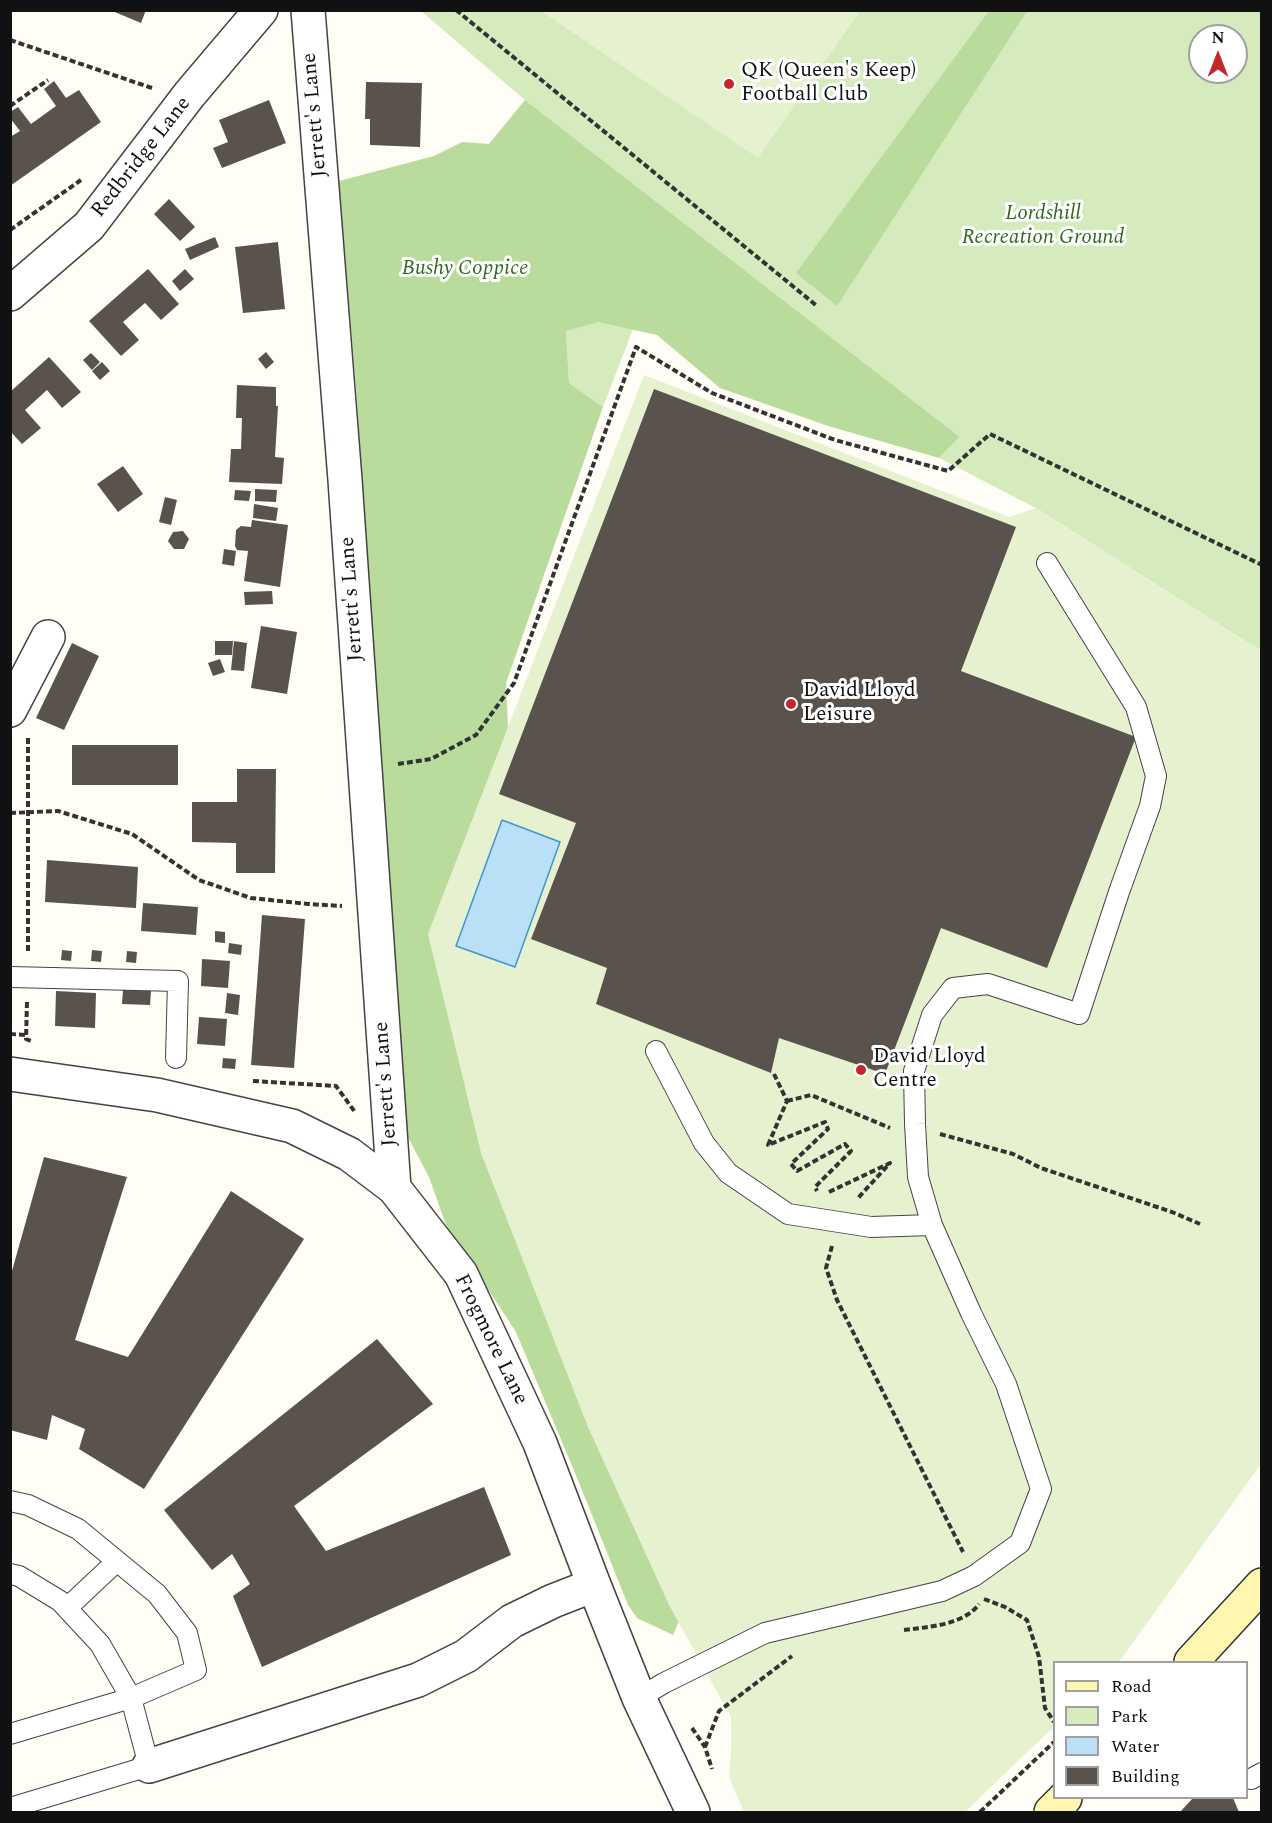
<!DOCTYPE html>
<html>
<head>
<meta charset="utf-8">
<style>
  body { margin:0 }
  #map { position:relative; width:1272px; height:1823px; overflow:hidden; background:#fffdf5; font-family:Spectral,serif }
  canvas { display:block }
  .frame { position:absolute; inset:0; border:12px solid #111; pointer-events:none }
  .legend { position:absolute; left:1053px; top:1661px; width:195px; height:138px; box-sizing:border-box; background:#fff; border:2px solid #a0a0a0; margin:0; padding:8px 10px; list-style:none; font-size:18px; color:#111 }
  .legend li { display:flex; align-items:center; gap:12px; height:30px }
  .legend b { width:30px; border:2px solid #a0a0a0 }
  .north { position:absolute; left:1188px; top:24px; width:60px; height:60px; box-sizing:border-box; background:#fff; border:2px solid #a0a0a0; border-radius:50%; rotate:0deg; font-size:16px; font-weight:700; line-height:24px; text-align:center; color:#111 }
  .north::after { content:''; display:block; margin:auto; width:21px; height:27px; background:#c4262e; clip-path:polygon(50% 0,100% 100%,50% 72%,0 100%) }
</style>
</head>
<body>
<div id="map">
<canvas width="1272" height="1823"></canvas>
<div class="frame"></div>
<ul class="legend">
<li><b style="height:8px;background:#fff6b0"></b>Road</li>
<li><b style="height:16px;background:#d5ebbd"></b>Park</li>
<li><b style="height:16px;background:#b9e0f7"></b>Water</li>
<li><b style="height:16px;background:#5a524d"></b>Building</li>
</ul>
<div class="north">N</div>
</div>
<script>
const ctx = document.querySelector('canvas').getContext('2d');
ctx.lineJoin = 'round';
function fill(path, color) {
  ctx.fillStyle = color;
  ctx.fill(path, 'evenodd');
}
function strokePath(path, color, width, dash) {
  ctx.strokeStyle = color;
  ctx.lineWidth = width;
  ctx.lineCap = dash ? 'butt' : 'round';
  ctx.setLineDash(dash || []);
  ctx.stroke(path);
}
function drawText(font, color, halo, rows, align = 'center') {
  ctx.font = font + ' Spectral,serif';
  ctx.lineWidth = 6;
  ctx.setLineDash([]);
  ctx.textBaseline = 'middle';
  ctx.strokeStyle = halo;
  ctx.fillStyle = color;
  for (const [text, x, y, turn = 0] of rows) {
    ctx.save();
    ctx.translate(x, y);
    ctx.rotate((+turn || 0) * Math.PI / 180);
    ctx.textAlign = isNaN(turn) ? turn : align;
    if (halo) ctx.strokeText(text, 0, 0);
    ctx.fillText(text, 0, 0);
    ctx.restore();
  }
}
fill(new Path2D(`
  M421,11H1261V651L1036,508L939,458L960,437L525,100ZM1200,36H1236V72H1200Z
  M598,322L633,329L603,407L569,383L566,330Z`), '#d5ebbd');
fill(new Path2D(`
  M989,11H1027L837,306L796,273Z
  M525,100L960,437L939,458L828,426L720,388L657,335L598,322L566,331L569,383L603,407L506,683L508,727L716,1534L673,1635L637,1618L628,1605L580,1485L516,1332L446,1225L429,1177L403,1128L357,399L339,181L434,156L462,142L489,144Z`), '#b9dc9c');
fill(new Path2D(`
  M541,11H860L758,158Z
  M644,375L1009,517L1036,508L1261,651V1464L1119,1662H1054V1728L1048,1732L965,1812H744L729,1777L731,1752V1717L669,1605L588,1427L481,1153L428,934Z`), '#e6f2cf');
const water = new Path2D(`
  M502,820L560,842L515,967L456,946Z`);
fill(water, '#b9e0f7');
strokePath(water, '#3f96cf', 1.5);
fill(new Path2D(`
  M110,10H146L141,23Z
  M54,81L66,98L79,90L101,122L10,186V137L20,131L10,118V112L18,107L31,124L56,106L44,89Z
  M366,82L422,83L420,147L370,145V119H365Z
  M269,100L286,143L222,168L213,148L228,142L219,120Z
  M169,199L195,227L180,241L154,214Z
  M215,237L219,247L190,260L185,249Z
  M278,242L285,309L243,313L235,247Z
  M148,269L179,304L161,320L145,303L123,322L139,340L121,356L89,321Z
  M185,269L194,279L180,291L172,281Z
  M266,352L274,362L266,369L258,359Z
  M91,353L100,362L92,370L83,360Z
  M49,357L81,392L62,408L47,390L25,410L41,428L22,444L10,431V392Z
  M102,362L110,371L100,380L92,371Z
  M237,385L276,387V406H278L275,457L284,458L282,484L229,482L231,449H241L242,418H236Z
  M654,389L1016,527L961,671L1136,737L1047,968L941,928L885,1074L779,1038L771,1073L596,1004L607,968L531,939L576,823L499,794Z
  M123,466L143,494L118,512L97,484Z
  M255,489L277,490L276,502L255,501Z
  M235,490L251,491L249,501L234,500Z
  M165,497L177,500L171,525L159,522Z
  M254,504L278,508L276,521L253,518Z
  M252,520L288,525L280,587L244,581L248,551L237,550L235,546L236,530L241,526L251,527Z
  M183,531L189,539L184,549H174L168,541L173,532Z
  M224,549L236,551L234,566L222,564Z
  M272,591L273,604L245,605L244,592Z
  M261,626L297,632L287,694L251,688Z
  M215,641H233L232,655H215Z
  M234,641L247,643L244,671L231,670Z
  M72,643L99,656L64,730L36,718Z
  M220,659L225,672L213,676L208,663Z
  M72,745H178V785H72Z
  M237,769H276L275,873H236V843L192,842V802H237Z
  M47,860L138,867L136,908L45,902Z
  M143,903L198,907L196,935L141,931Z
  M262,915L305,919L294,1068L251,1065Z
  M215,931L225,932V943L215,942Z
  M229,943L242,945L241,955L228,953Z
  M62,950L72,951L71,961L61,960Z
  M92,950L102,951L101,962L91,961Z
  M127,951L137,952L136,963L126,962Z
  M202,959L230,961L228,988L201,986Z
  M123,990L151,991L150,1005L122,1004Z
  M56,991L96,993L95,1028L55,1026Z
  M227,993L240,995L238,1015L225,1013Z
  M199,1017L227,1019L225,1046L197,1044Z
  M223,1058L236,1059L235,1069L222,1068Z
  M44,1157L127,1177L75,1340L128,1357L231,1191L304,1239L144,1489L79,1449L85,1429L52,1415L47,1440L10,1430V1278Z
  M377,1339L433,1404L294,1506L326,1551L484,1487L511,1555L262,1667L233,1596L250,1584L232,1554L212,1570L164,1510Z
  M1193,1798H1233L1239,1812H1180Z`), '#5a524d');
const lane = new Path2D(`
  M10,977L178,981L176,1058
  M656,1051L704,1143L728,1173L788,1214L871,1227L932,1225
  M10,1501L28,1505L78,1529L157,1594L187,1633L196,1670L131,1698L10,1734
  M10,1574L19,1576L60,1601L100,1644L131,1698L149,1766L10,1808
  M67,1608L117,1561
  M639,1698L664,1683L765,1633L942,1591L974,1576L1020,1543L1041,1489L1006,1384L971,1313L932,1225L918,1177L915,1124L914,1071L932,1015L953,988L988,984L1079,1014L1119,892L1150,806L1156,776L1136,707L1047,563
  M1251,1779L1262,1773`);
const street = new Path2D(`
  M308,10L345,480L394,1188
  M10,294L89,226L189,95L261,10
  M10,710L48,637
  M10,1074L157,1095L292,1126L349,1154L394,1188L461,1274L540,1443L594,1585L639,1698L693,1812
  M149,1766L418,1680L466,1656L512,1621L553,1601L594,1585`);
const secondary = new Path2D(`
  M1191,1662L1262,1585
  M1051,1812L1065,1798`);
strokePath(lane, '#444', 22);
strokePath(street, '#444', 36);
strokePath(secondary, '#333', 36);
strokePath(new Path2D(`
  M456,10L817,306
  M10,40L152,88
  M10,106L48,80
  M10,230L81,180
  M28,738V952
  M398,764L431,759L476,735L514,683L636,347L712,393L835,440L948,471L990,434L1262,565
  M10,813L58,811L132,834L199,880L251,898L308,904L342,906
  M27,1002L26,1039L31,1041
  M10,1034L26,1035
  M774,1074L787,1101L768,1145L825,1122L828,1129L791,1164L797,1171L845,1144L851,1151L815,1187L817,1191
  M253,1081L336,1086L355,1112
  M787,1101L811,1095L890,1128
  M940,1134L1013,1154L1041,1168L1172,1212L1200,1224
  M829,1192L890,1163L858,1198
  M832,1246L826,1268L837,1300L963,1552
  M984,1599L1005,1607L1027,1620L1039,1657L1045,1708L1054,1722
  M904,1630C928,1627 964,1625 979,1604
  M692,1728L705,1747L712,1769
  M705,1747L719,1711L792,1656
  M980,1812L1054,1742`), '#333', 4, [6, 3]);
strokePath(lane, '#fff', 20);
strokePath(street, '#fff', 33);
strokePath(secondary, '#fff6b0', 33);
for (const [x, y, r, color] of [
  [729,84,6,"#c4262e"],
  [791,704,6,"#c4262e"],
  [861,1070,6,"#c4262e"]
]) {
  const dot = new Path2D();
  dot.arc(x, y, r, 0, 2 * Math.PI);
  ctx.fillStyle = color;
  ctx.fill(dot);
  strokePath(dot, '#fff', 2);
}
drawText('21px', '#111', '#fff', [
  ["QK (Queen's Keep)",741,72],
  ["Football Club",741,96],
  ["David Lloyd",803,692],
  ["Leisure",803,716],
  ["David Lloyd",873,1058],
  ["Centre",873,1082]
], 'left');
drawText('21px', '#111', '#fff', [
  ["Jerrett's Lane",316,115,-95],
  ["Redbridge Lane",142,158,-52],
  ["Jerrett's Lane",353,599,-94],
  ["Jerrett's Lane",387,1084,-94],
  ["Frogmore Lane",490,1340,64]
]);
drawText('italic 21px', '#2f6b1f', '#fff', [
  ["Lordshill",1043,215],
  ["Recreation Ground",1043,239],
  ["Bushy Coppice",465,270]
]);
</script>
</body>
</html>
